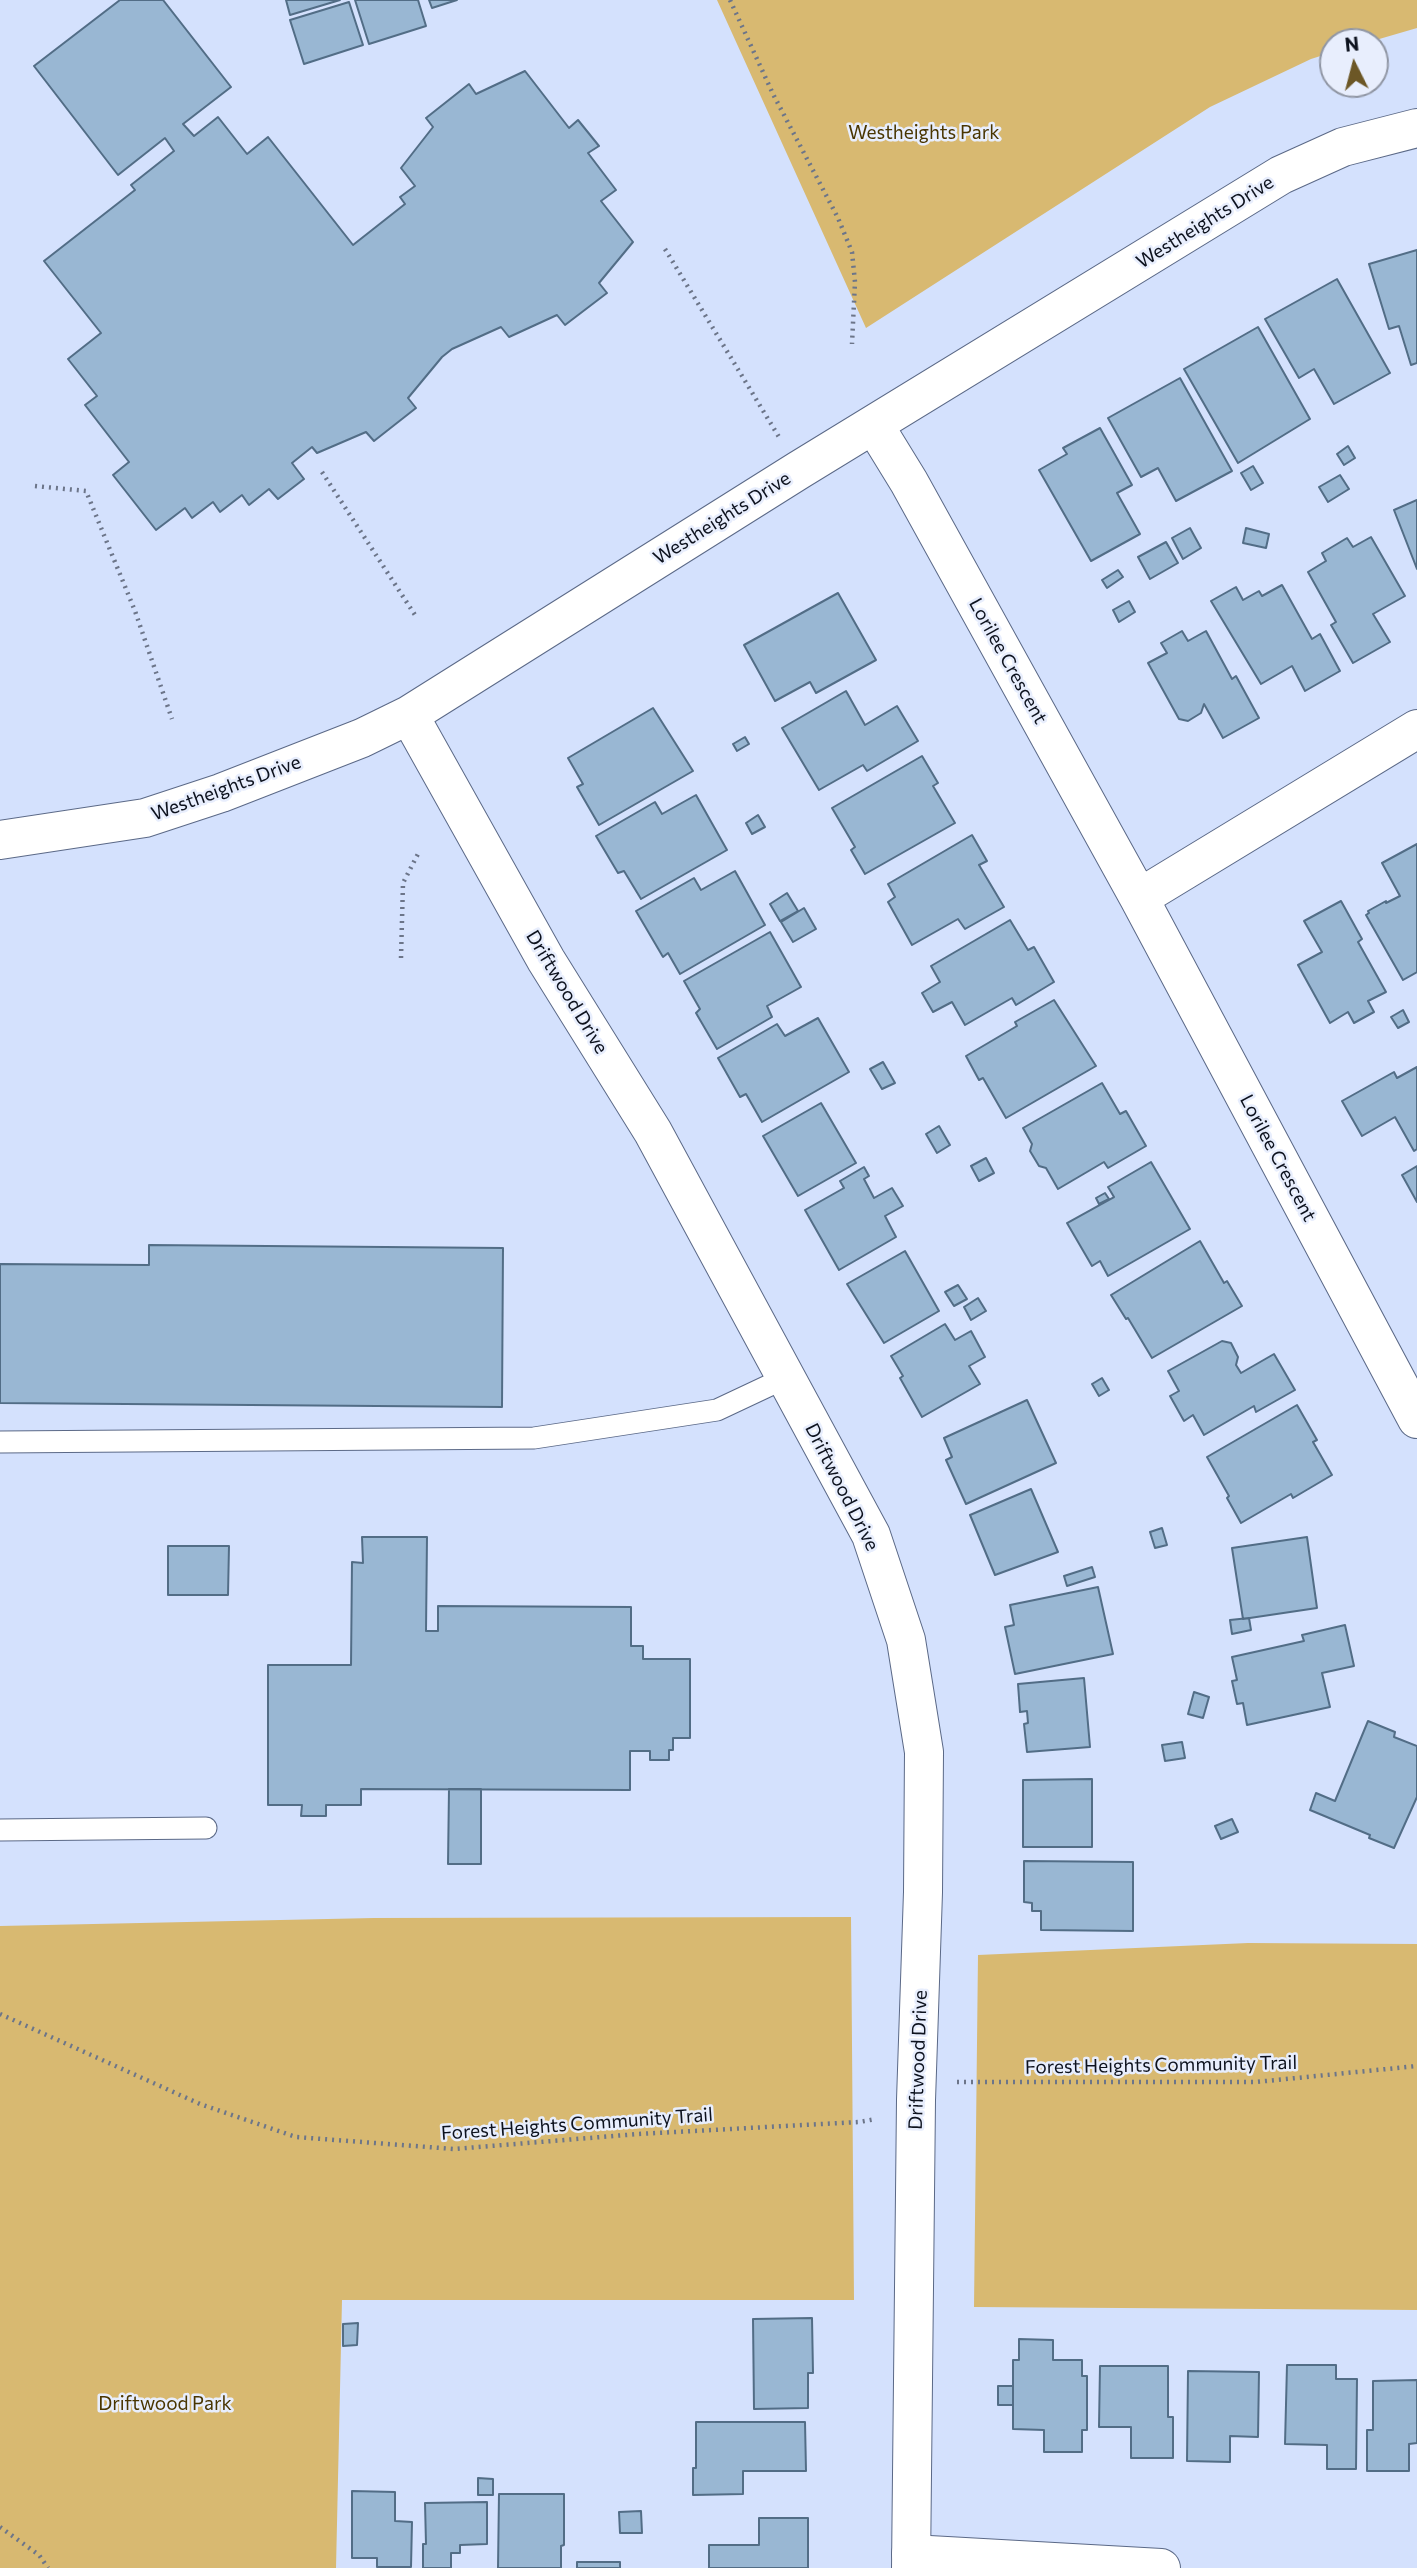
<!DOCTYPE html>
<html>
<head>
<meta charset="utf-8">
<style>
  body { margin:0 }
  #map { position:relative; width:1417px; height:2568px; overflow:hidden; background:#d4e1fd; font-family:Commissioner,sans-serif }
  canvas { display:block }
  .north { position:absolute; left:1319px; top:28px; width:70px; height:70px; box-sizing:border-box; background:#e8eefd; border:2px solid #9096a4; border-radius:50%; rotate:354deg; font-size:19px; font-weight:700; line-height:28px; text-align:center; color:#0d121e }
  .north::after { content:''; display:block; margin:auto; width:24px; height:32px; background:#6c5726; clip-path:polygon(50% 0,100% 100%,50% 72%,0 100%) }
</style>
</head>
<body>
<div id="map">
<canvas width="1417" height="2568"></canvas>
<div class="north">N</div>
</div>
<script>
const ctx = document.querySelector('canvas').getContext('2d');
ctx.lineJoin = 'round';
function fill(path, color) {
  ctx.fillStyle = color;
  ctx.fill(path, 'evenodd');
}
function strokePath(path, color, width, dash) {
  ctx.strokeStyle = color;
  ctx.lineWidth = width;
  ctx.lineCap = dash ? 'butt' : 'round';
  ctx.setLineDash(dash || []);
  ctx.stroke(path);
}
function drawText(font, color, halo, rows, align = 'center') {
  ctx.font = font + ' Commissioner,sans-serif';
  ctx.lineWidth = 5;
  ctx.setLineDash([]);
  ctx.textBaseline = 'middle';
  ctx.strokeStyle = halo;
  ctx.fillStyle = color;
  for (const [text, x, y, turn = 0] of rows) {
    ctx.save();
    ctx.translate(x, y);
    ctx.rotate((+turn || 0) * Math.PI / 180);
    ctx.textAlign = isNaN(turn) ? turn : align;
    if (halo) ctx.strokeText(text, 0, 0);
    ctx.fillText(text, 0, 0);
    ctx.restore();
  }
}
fill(new Path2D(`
  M717,0H1417V28L1369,42H1333V52L1311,59L1210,107L866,328Z
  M851,1917L854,2300H342L336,2568H0V1926L374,1918Z
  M1248,1943L1417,1944V2310L974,2307L978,1955Z`), '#d8b971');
const building = new Path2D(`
  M120,0H163L231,87L183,124L194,136L218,117L247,154L268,137L353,245L405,204L400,197L415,186L401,168L433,127L426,118L469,84L476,94L525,71L569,128L578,120L599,146L588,153L616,190L601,201L633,242L599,283L607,293L565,325L557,315L509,337L501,327L452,349L442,357L408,398L416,408L374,441L366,432L317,453L312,447L292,463L304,479L278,499L269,489L249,505L242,495L220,512L213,502L192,518L185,508L156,530L113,475L129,462L85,405L97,396L68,359L101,333L44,261L135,190L131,185L174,151L165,138L118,175L34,66Z
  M286,0H340L290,15Z
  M355,0H418L426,26L369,44Z
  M429,0H457L432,8Z
  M349,2L363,45L304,64L290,20Z
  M1417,250V363L1411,365L1399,326L1389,329L1369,264Z
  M1337,279L1390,373L1334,404L1314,369L1299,378L1265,319Z
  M1258,327L1310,419L1238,463L1184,369Z
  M1180,378L1232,471L1176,501L1158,468L1141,477L1108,418Z
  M1100,428L1132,485L1117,493L1140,534L1091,561L1039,470L1067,454L1063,448Z
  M1348,446L1355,458L1344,465L1337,454Z
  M1253,466L1263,483L1251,490L1241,473Z
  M1340,475L1349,489L1328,502L1319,487Z
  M1417,500V569L1394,510Z
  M1190,528L1201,548L1183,559L1172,538Z
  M1246,528L1269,534L1266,548L1243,543Z
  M1371,537L1405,596L1373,614L1390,642L1353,663L1331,625L1336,622L1308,572L1326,561L1322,553L1347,538L1353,547Z
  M1166,542L1178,563L1150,579L1138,557Z
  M1118,570L1123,577L1107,588L1102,580Z
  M1282,585L1312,639L1320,634L1340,671L1305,691L1292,666L1261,684L1211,601L1236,587L1243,600L1259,591L1262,596Z
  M838,593L876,660L816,693L810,682L775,701L744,645Z
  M1129,601L1135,612L1119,622L1113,610Z
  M1182,631L1188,641L1206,631L1232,679L1236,676L1259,718L1223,738L1204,704L1201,713L1188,721L1179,719L1148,663L1167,653L1161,643Z
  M846,691L865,725L897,706L918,741L867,771L863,765L819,790L782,728Z
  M653,708L693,771L599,825L577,787L583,784L568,758Z
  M745,737L749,744L737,751L733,744Z
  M922,756L938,783L933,786L955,823L865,874L851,850L855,847L832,808Z
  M696,795L727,850L641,899L624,871L618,873L596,836L655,802L662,814Z
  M758,815L765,827L752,834L746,823Z
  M972,835L987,861L979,865L1004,907L965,929L958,919L912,945L888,902L895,897L888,884Z
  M1417,844V972L1403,980L1366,915L1369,913L1368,911L1386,901V903L1400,896L1382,863Z
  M735,871L765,925L680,974L668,953L663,957L636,911L694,878L701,890Z
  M787,893L798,911L780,921L770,904Z
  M1341,901L1362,939L1358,942L1386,992L1368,1001L1374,1012L1354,1023L1348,1012L1330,1023L1298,965L1322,952L1304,921Z
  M804,908L816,929L793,942L781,922Z
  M1010,920L1028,950L1034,947L1054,982L1016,1005L1012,998L965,1025L952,1002L933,1012L922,993L940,982L931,966Z
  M770,932L801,987L767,1006L772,1017L717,1049L696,1013L700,1009L684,981Z
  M1054,1000L1096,1066L1006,1118L983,1078L979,1080L966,1056L1017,1026L1015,1022Z
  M1403,1010L1409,1022L1398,1028L1391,1017Z
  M818,1018L849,1072L762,1122L746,1094L740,1097L718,1058L777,1024L785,1036Z
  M883,1062L895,1083L882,1089L870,1069Z
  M1417,1067V1149L1414,1151L1395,1117L1362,1136L1342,1101L1394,1072L1397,1078Z
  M1102,1083L1120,1114L1126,1111L1146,1146L1108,1168L1104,1162L1058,1189L1046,1168L1039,1166L1030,1151L1032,1144L1023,1128Z
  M821,1103L856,1163L798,1196L763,1136Z
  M939,1126L950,1145L937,1153L926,1134Z
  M986,1158L994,1173L979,1181L971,1166Z
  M1151,1162L1190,1229L1108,1276L1100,1261L1092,1266L1067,1223L1114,1197L1108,1187Z
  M1417,1166V1202L1402,1175Z
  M864,1167L869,1176L864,1179L874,1198L892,1188L903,1206L885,1216L896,1237L839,1270L805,1210L844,1188L840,1181Z
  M1105,1193L1109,1199L1099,1204L1096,1198Z
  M1200,1241L1224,1283L1227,1281L1242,1306L1152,1358L1128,1318L1126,1319L1111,1295Z
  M149,1245L503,1248L502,1407L0,1403V1264L149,1265Z
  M905,1251L939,1311L884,1343L847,1284Z
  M958,1285L967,1299L954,1306L945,1292Z
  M978,1298L986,1311L971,1320L964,1307Z
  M945,1324L955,1340L971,1331L985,1357L969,1366L980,1384L922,1417L900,1378L903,1376L891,1356Z
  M1222,1341L1231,1343L1238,1357L1236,1365L1241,1373L1274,1354L1295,1390L1256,1412L1254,1406L1204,1435L1193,1415L1184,1421L1170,1396L1179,1391L1168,1371Z
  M1102,1378L1109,1390L1099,1396L1092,1384Z
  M1027,1400L1056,1463L966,1504L946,1460L952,1457L944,1438Z
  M1297,1405L1317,1440L1313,1442L1332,1475L1293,1498L1291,1494L1241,1523L1227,1498L1229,1496L1207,1457Z
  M1031,1489L1058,1552L995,1575L970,1515Z
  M1162,1528L1167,1545L1155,1548L1150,1532Z
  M362,1537H427L426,1631H438V1606L631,1607V1646H643V1659H690V1738H673V1750H669V1760H650V1751H630V1790L361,1789V1805H326V1816H301L302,1805H268V1665H351L352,1562L363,1563Z
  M1307,1537L1317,1608L1243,1619L1232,1548Z
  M168,1546H229L228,1595H168Z
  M1092,1567L1095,1577L1067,1586L1064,1576Z
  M1098,1587L1113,1654L1015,1674L1005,1627L1014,1625L1010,1605Z
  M1249,1618L1251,1630L1232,1634L1230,1620Z
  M1345,1625L1354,1666L1322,1673L1330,1707L1247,1725L1243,1703L1237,1704L1232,1681L1237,1680L1232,1657L1304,1641L1302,1635Z
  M1084,1678L1090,1747L1027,1752L1024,1724L1028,1723L1027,1711L1020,1712L1018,1684Z
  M1194,1692L1209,1697L1203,1718L1188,1714Z
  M1368,1721L1395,1732L1394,1737L1417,1746V1797L1394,1848L1369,1838L1370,1835L1310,1810L1316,1793L1335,1801Z
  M1182,1742L1185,1758L1165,1761L1162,1745Z
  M1092,1779V1847H1023V1780Z
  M449,1789H481V1864H448Z
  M1232,1819L1238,1832L1221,1839L1215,1826Z
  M1024,1861L1133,1862V1931L1041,1930V1911H1032V1903L1024,1902Z
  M812,2318L813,2373H808V2408L754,2409L753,2319Z
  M358,2323L357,2345L343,2346V2324Z
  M1019,2339L1053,2340V2360H1082V2376H1087V2430H1082V2452H1044V2430L1013,2429V2360H1019Z
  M1287,2365H1336V2379H1357L1356,2469H1327V2445L1285,2444Z
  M1100,2366H1168V2417H1173V2458H1131V2427H1099Z
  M1188,2371L1259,2372L1258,2437L1230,2436V2462L1187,2461Z
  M1417,2380V2443L1409,2444V2471H1367V2430H1373V2381Z
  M998,2386H1013V2405H998Z
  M696,2422H805L806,2471H743V2494L693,2495V2468H696Z
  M478,2478L493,2479V2495H478Z
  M352,2491L395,2492V2521L412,2522L411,2567H377V2558H352Z
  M499,2494H564V2545L561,2546V2568H498Z
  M487,2502V2544L460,2545V2553H451V2568H423V2544H426L425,2503Z
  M641,2511L642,2533H620L619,2512Z
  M759,2518H808V2568H709V2545H759Z
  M577,2562H620V2568H577Z`);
fill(building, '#99b7d3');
strokePath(building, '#526d86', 2);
const lane = new Path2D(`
  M0,1442L534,1438L717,1410L785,1378
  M0,1830L206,1828`);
const street = new Path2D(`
  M874,425L909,482L1139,898L1417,1419
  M1139,898L1417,729
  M911,2554L1161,2568`);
const secondary = new Path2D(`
  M409,715L546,960L653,1132L871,1535L906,1640L924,1752L923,1892L916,2100L911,2568
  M0,840L145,818L221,793L362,738L409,715L799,470L1281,175L1343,147L1417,128`);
strokePath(lane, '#5b6987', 23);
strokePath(street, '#5b6987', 40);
strokePath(secondary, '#5b6987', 40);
strokePath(new Path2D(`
  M730,0L773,94L838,218L852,252L855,282L852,344
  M665,249L779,437
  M322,472L415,615
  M35,486L86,491L135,611L172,719
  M401,958L403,883L419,852
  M0,2014L200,2104L296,2137L454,2149L638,2134L859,2122L876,2119
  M957,2082H1256L1417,2066
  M0,2527L39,2555L48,2568`), '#6c7589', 4.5, [2, 5]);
strokePath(lane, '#fff', 21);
strokePath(street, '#fff', 38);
strokePath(secondary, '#fff', 38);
drawText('19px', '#493500', '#e8eefd', [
  ["Westheights Park",924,133],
  ["Driftwood Park",165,2404]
]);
drawText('19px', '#0d121e', '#e8eefd', [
  ["Westheights Drive",1205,222,-32],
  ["Westheights Drive",722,518,-32],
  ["Lorilee Crescent",1008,661,61],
  ["Westheights Drive",226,788,-20],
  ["Driftwood Drive",567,992,59],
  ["Lorilee Crescent",1278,1158,62],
  ["Driftwood Drive",842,1487,63],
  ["Driftwood Drive",918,2060,-88],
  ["Forest Heights Community Trail",1161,2065,-1],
  ["Forest Heights Community Trail",577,2124,-4]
]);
</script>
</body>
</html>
